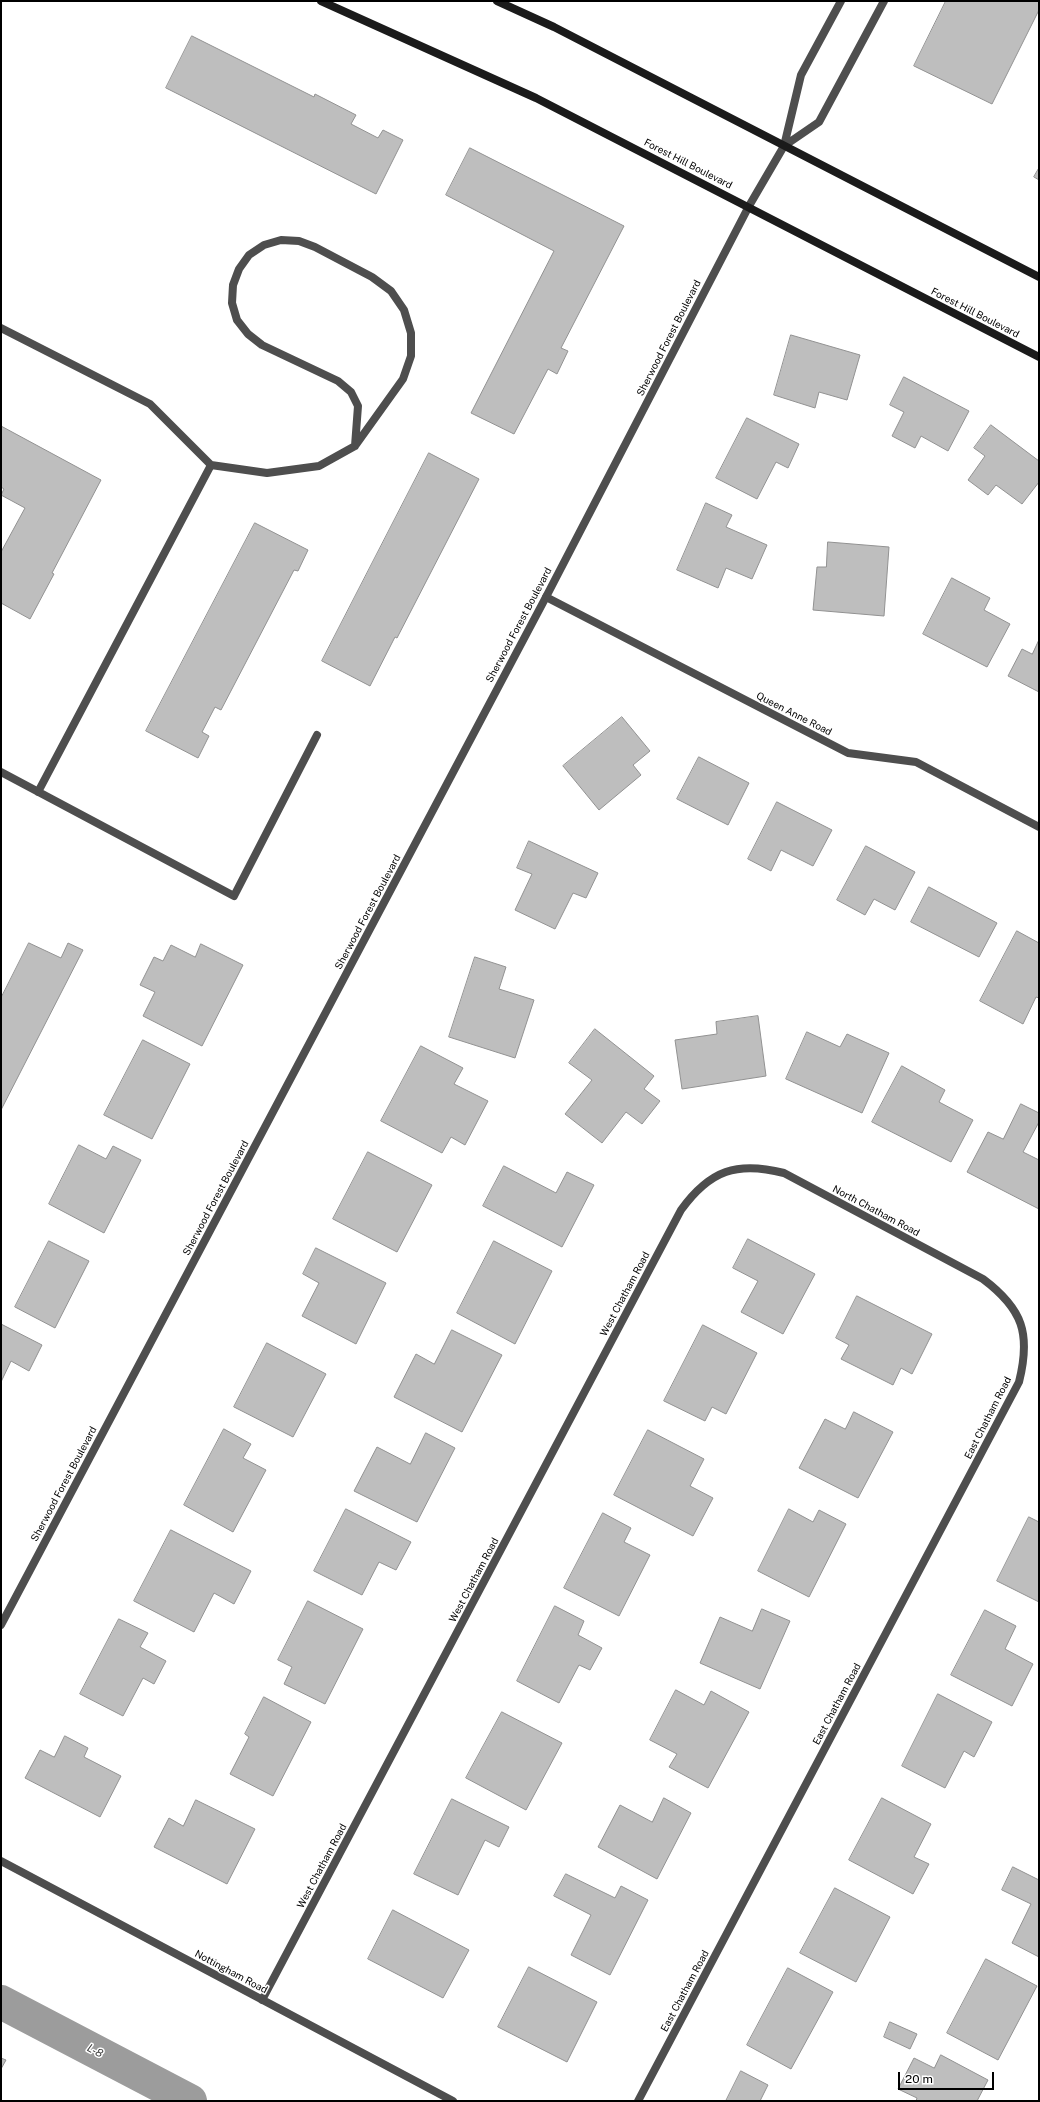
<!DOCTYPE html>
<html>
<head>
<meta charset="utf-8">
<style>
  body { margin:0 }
  #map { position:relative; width:1040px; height:2102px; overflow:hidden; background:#fff; font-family:"Public Sans",sans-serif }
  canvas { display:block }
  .frame { position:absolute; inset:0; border:2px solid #000; pointer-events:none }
  .scale { position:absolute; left:898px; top:2072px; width:96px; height:18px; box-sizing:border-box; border:2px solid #000; border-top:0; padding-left:5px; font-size:12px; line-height:14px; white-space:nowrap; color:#000; -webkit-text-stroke:3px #fff; paint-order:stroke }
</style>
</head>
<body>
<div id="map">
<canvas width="1040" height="2102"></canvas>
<div class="frame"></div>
<div class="scale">20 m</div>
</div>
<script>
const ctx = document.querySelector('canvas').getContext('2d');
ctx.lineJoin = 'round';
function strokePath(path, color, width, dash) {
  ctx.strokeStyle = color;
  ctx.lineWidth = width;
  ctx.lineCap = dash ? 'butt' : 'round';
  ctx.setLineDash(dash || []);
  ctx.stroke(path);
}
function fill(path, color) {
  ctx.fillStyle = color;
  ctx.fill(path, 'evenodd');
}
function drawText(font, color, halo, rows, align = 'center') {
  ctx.font = font + ' "Public Sans",sans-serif';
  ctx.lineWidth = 3;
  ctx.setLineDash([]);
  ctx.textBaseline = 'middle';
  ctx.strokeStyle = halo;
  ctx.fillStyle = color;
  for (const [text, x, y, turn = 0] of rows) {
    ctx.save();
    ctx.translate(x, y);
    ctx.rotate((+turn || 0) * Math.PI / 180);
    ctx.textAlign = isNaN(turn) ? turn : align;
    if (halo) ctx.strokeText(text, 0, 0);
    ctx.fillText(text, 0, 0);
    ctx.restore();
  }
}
strokePath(new Path2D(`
  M1,2002L190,2101`), '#9c9c9c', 34);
const building = new Path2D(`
  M946,1H1039V10L992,104L914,66Z
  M192,36L314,97L315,94L356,115L351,124L378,138L383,130L403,140L376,194L166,88Z
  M470,148L624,226L561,348L568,351L557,374L548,369L514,434L471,413L554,251L446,195Z
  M1039,168V180L1034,177Z
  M791,335L860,355L847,400L819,392L815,408L774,395Z
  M904,377L969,411L948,451L921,436L915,448L892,436L904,412L890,405Z
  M747,418L799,444L788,468L776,462L757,499L716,478Z
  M991,425L1039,461V482L1022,504L996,485L988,495L968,480L985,456L974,448Z
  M1,426L101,480L52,573L54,574L30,619L1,603V552L25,508L1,495L4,489L1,487Z
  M429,453L479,479L397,638L395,637L370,686L322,661Z
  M706,503L732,515L726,527L767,545L752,579L726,568L718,588L677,570Z
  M255,523L308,550L298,571L294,570L221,710L215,707L202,732L209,736L198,758L146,731Z
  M828,542L889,547L884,616L813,610L817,567H826Z
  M952,578L990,598L984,610L1010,624L987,667L923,634Z
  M1039,640V692L1008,676L1022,649L1032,654Z
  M622,717L650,751L633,765L641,775L599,810L563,766Z
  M699,757L749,783L728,825L677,799Z
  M777,802L832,830L813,866L781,850L771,871L748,859Z
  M529,841L598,873L586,898L573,893L555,929L515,910L532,874L517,868Z
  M866,846L915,872L895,910L874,899L865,915L837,900Z
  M929,887L997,923L979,957L911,922Z
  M1017,931L1039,943V998L1036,997L1023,1024L980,1001Z
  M29,943L61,958L68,943L83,950L1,1110V998Z
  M201,944L243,965L202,1046L143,1016L155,992L140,985L154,957L163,961L171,945L195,957Z
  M475,957L506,967L499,989L534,1000L515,1058L449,1037Z
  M758,1016L766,1076L682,1089L675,1040L717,1034L716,1022Z
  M595,1029L654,1076L644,1089L660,1101L642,1124L626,1112L602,1143L565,1114L592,1080L569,1063Z
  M807,1032L840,1047L847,1034L889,1053L862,1113L786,1079Z
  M143,1040L190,1064L152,1139L104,1115Z
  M421,1046L463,1068L454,1084L488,1101L465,1145L451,1137L442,1153L381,1121Z
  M902,1066L945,1090L939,1102L973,1120L951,1162L872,1122Z
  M1021,1104L1039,1113V1122L1023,1152L1039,1160V1209L967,1172L988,1132L1003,1139Z
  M79,1145L106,1159L113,1146L141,1160L104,1233L49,1204Z
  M368,1152L432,1185L397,1252L333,1219Z
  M504,1166L556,1193L567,1172L594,1185L562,1247L483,1206Z
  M748,1239L815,1274L783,1334L741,1312L758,1281L733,1268Z
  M49,1241L89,1261L55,1328L15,1307Z
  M494,1241L552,1271L515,1344L457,1313Z
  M316,1248L386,1283L356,1344L302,1316L319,1283L303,1274Z
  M857,1296L932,1334L912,1374L901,1368L893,1385L841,1359L849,1345L836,1338Z
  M1,1324L42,1345L29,1371L11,1361L1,1382Z
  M703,1325L757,1353L726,1414L712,1407L705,1421L664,1401Z
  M452,1330L502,1355L462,1432L394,1397L416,1354L434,1364Z
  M267,1343L326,1374L293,1437L234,1407Z
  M854,1412L893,1432L858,1498L799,1468L825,1419L845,1429Z
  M224,1429L251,1444L243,1458L266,1470L233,1532L184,1505Z
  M648,1430L704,1459L690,1486L713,1498L693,1536L614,1495Z
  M426,1433L455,1448L417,1522L354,1491L377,1447L410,1464Z
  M346,1509L411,1542L396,1570L379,1562L362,1595L314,1571Z
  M789,1509L813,1522L819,1510L846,1524L809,1597L758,1571Z
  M603,1513L631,1528L624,1542L650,1555L619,1616L564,1588Z
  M1029,1517L1039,1522V1602L997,1581Z
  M171,1530L251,1571L234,1604L214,1593L194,1632L134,1601Z
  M308,1601L363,1629L325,1704L284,1684L292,1667L278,1660Z
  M555,1606L584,1621L578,1635L602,1648L590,1670L579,1665L559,1703L517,1681Z
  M762,1609L790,1621L760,1689L700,1663L720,1617L752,1631Z
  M985,1610L1016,1626L1005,1649L1033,1664L1012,1706L951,1675Z
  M119,1619L148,1633L140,1647L166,1661L154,1684L143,1678L123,1716L80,1694Z
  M676,1690L704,1705L711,1691L749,1712L708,1788L669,1767L677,1754L650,1740Z
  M938,1694L992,1722L974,1757L964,1751L945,1788L902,1766Z
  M264,1697L311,1722L273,1796L230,1774L249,1737L245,1734Z
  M502,1712L562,1743L526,1810L466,1778Z
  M65,1736L88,1748L84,1757L121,1776L100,1817L25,1778L40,1750L54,1757Z
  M664,1798L691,1813L657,1879L598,1847L620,1805L652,1822Z
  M882,1798L931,1824L914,1857L929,1864L913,1894L849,1860Z
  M452,1799L509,1827L499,1847L485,1840L458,1895L414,1874Z
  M196,1800L255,1829L227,1884L154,1847L169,1818L183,1826Z
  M1013,1867L1039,1880V1957L1012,1943L1031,1904L1002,1890Z
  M566,1874L615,1898L621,1886L648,1900L610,1975L571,1955L591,1915L554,1896Z
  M835,1888L890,1917L856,1982L800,1953Z
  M393,1910L469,1950L443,1998L368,1959Z
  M986,1959L1037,1986L998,2060L947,2033Z
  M529,1967L597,2002L567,2062L498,2027Z
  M788,1968L833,1992L791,2069L747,2045Z
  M890,2022L917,2034L910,2049L884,2037Z
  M941,2055L988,2080L977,2101H916L917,2098L898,2089L914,2058L934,2068Z
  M1,2058L6,2060L1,2069Z
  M741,2071L768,2085L760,2101H726Z`);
fill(building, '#bebebe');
strokePath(building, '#929292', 1);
strokePath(new Path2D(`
  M784,146L819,122L884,1
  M784,146L801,75L841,1
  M1,328L150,404L211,465L38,792
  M211,465L267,473L319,466L355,446L403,379L411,356V333L404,310L391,291L372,277L315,247L299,241L281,240L264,245L249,255L239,269L233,285L232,303L237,320L248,334L262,345L338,381L351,392L358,406L355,446
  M1,772L234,896L317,735`), '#4e4e4e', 8);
strokePath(new Path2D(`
  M546,597L848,753L916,762L1039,827
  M1,1861L453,2101
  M262,2000L681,1210C710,1170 737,1161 784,1173L983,1279C1023,1309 1031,1334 1019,1382L638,2101`), '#4e4e4e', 8);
strokePath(new Path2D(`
  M1,1625L546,597L749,206L784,146`), '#4e4e4e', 8);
strokePath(new Path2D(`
  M321,1L536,98L1039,357
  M497,1L554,27L1039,277`), '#1b1b1b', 8);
drawText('10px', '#000', '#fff', [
  ["Forest Hill Boulevard",688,164,27],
  ["Forest Hill Boulevard",975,313,27],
  ["Sherwood Forest Boulevard",669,338,-63],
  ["Sherwood Forest Boulevard",519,625,-62],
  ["Queen Anne Road",794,714,27],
  ["Sherwood Forest Boulevard",368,912,-62],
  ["Sherwood Forest Boulevard",216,1198,-62],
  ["North Chatham Road",876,1211,28],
  ["West Chatham Road",625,1294,-62],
  ["East Chatham Road",988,1418,-63],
  ["Sherwood Forest Boulevard",64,1484,-62],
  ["West Chatham Road",474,1580,-62],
  ["East Chatham Road",837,1704,-62],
  ["West Chatham Road",322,1866,-62],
  ["Nottingham Road",231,1972,28],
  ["East Chatham Road",685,1991,-62]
]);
drawText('italic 11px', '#3d3d3d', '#fff', [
  ["L-8",95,2051,28]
]);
</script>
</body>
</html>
